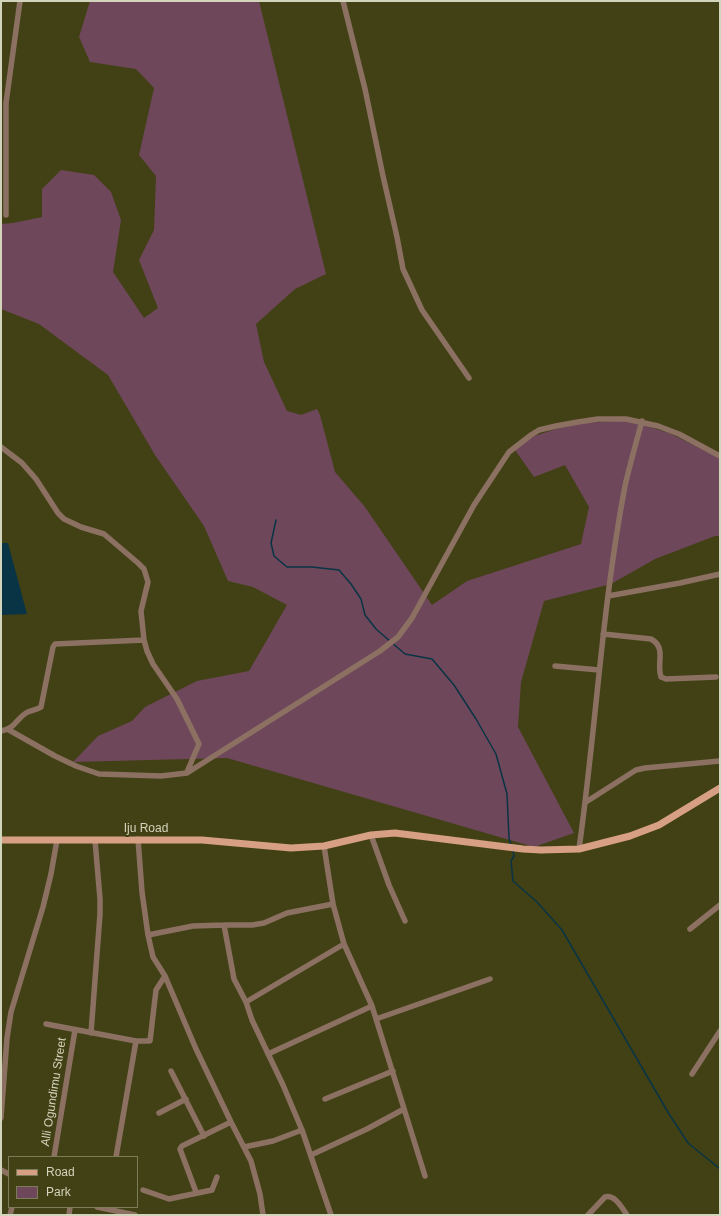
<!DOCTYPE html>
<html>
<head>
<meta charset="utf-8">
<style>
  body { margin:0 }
  #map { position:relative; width:721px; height:1216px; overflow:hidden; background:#424115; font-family:Arial,sans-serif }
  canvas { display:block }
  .frame { position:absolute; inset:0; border:2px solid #d3d4bc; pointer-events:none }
  .legend { position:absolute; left:8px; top:1156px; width:130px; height:52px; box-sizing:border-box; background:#424115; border:1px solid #7c7c58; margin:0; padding:5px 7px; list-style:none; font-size:12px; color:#d3d4bc }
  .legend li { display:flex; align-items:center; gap:8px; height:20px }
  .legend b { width:20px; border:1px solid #7c7c58 }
</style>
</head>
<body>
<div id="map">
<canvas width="721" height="1216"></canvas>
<div class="frame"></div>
<ul class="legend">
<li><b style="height:5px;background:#d7a084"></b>Road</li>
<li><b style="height:11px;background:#6e475a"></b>Park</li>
</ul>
</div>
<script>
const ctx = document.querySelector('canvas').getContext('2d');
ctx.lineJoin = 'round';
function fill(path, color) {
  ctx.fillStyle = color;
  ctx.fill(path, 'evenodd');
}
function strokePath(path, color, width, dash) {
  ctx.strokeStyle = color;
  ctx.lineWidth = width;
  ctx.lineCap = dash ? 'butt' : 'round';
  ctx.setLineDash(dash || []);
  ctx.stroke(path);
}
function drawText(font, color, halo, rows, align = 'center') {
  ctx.font = font + ' Arial,sans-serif';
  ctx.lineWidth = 4;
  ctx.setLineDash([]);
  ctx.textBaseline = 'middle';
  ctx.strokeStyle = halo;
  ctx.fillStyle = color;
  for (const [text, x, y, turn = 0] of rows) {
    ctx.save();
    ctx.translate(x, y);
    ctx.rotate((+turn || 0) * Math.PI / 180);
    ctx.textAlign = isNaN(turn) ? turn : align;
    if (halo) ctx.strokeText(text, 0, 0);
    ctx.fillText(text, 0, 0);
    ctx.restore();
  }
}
fill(new Path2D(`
  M90,1H259L326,274L295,289L256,324L264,362L287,411L301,415L317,409L320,415L335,472L365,507L432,605L467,581L581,544L589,507L565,465L534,477L515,450L531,437L572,424L627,420L669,433L720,458V536H715L655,559L611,584L544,601L521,682L518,727L574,833L534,847L227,758L73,762L98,736L132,721L145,707L197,681L249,671L287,605L253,587L228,581L204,526L155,455L108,375L39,324L1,309V224L13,223L42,217V189L61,170L94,175L111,192L121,220L113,272L144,318L158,308L139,260L154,230L156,176L139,155L154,88L136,69L90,62L79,37Z`), '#6e475a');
fill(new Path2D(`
  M1,543H8L27,614L1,615Z`), '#093445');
strokePath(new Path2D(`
  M276,520L271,543L274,556L287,567H312L339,570L351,584L361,599L365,615L376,629L405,654L432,659L454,685L476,719L496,754L507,794L509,838L511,845
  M513,851L514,856L511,861L513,881L537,902L562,930L669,1114L688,1143L720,1169`), '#093445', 1.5);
strokePath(new Path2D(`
  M343,1L365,89L383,176L397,237L403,269L422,310L469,378
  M6,215V103L20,1
  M1,447L22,463L36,479L58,513L64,519L81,527L104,534L138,563L144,569L148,582L141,611L144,640L147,651L153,664L177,699L199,744L187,772
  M608,596L680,583L720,574
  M603,634L651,639C667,648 656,663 661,677L666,679L716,677
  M555,666L599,670
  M9,730L55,756L76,766L99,774L161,776L187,773L380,651L398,637L412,618L474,505L509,452L531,435L539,430L556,426L578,422L598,419H626L658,426L679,434L720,456
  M1,731C16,728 15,720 26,713C31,710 37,710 41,707L53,647L55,644L144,640
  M586,802L636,770L645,768L720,761
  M371,835L389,885L405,921
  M138,839L142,892L148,935L153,957L165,976L196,1049L231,1122L251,1161L260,1194L263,1215
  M324,846L333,904L344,944L372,1006L425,1176
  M579,849C596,728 602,606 625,486C630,464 636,443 642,421
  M224,925L234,979L246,1002L252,1020L283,1085L302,1130L331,1215
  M690,929L720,905
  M148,935L193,926L224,925H252L264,923L287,913L333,904
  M246,1002L344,944
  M376,1019L490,979
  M46,1024L136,1041H150L156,990L165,976
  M91,1033L100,914V899L95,840
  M268,1054L372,1006
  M171,1071L204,1136
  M692,1074L720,1031
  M325,1099L393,1071
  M159,1113L186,1099
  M1,1118L7,1038L11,1012L43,907L51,874L57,840
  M244,1147L273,1141L302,1130
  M311,1155L367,1129L404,1109
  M54,1157L75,1030
  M116,1157L136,1041
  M1,1170L9,1174
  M143,1190L169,1199L212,1190L217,1177
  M196,1192L180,1149L182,1146L231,1122
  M97,1207L135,1215
  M10,1215L12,1207
  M69,1215L70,1207
  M588,1215L605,1197C615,1194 622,1208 627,1215`), '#8c7163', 5.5);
strokePath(new Path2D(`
  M1,840H202L291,848L324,846L371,835L395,833L523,849L541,850L579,849L630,836L659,825L720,788`), '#d7a084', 7);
drawText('12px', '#d3d4bc', '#424115', [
  ["Iju Road",146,829],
  ["Alli Ogundimu Street",54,1092,-81]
]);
</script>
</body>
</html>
